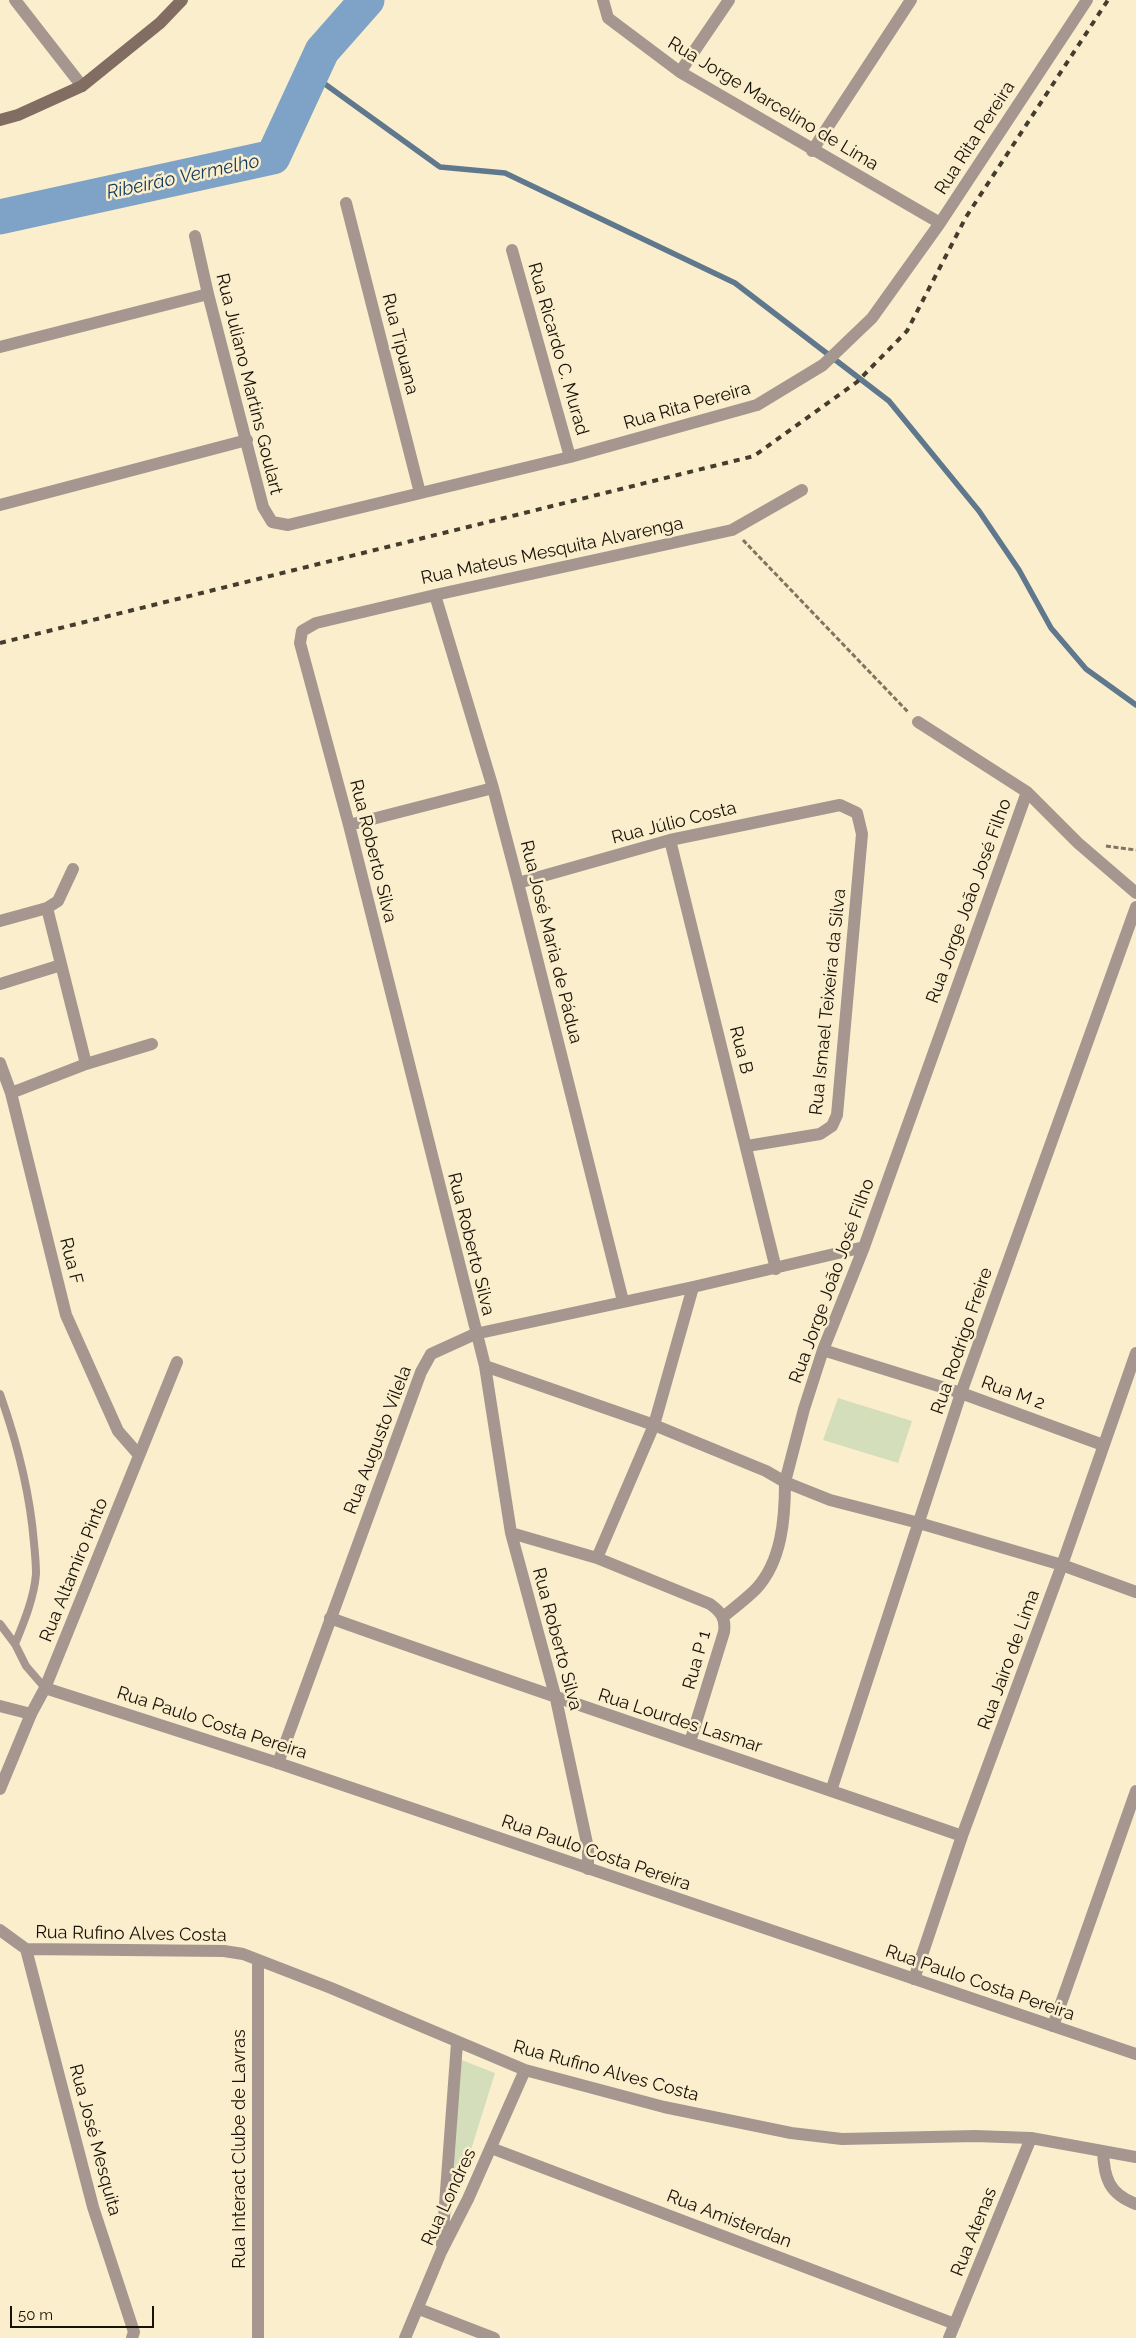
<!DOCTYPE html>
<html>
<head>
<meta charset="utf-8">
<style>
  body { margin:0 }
  #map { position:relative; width:1136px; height:2338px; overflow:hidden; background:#fbeecd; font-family:Raleway,sans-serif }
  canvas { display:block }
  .scale { position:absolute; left:10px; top:2306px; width:144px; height:22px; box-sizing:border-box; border:2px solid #171207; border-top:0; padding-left:6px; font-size:15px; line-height:18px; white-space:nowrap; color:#171207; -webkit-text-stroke:4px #fbeecd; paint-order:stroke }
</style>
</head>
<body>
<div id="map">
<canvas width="1136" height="2338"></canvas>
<div class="scale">50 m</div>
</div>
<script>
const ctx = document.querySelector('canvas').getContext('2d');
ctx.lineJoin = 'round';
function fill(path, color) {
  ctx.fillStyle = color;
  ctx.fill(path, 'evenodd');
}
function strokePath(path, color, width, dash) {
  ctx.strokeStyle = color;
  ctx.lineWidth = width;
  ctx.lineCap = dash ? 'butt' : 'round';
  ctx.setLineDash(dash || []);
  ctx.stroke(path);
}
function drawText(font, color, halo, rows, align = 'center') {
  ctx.font = font + ' Raleway,sans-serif';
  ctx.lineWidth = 5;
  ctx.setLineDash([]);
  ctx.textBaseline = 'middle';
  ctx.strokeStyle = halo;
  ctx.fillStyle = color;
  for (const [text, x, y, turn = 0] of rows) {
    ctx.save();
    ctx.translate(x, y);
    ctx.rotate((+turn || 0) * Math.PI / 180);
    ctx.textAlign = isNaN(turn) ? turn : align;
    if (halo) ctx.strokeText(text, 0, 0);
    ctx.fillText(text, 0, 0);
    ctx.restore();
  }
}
fill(new Path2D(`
  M838,1398L912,1421L898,1463L823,1440Z
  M459,2059L495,2073L451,2214Z`), '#d4deba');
strokePath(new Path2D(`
  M311,74L440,167L505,173L735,283L889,401L979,511L1019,570L1051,628L1086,669L1136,705`), '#5f788d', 5.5);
strokePath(new Path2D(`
  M0,217L273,157L322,51L367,0`), '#7ea3c6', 35);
strokePath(new Path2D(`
  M743,540L908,712
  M1106,846L1136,850`), '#7e7661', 3, [5, 2.5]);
strokePath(new Path2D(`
  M0,1394C17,1442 30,1493 34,1543C35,1553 36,1564 36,1574C34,1598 24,1622 15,1644L26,1666L45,1688
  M0,1624L15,1644`), '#a5978f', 8);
strokePath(new Path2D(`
  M603,0L608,18L680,72L940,223
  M680,72L729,0
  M812,151L911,0
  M346,203L420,493
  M195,236L208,294L263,507L272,522L288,525L570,457L757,405L823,365L872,318L940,223L1087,0
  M512,250L570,457
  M0,347L208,294
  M0,505L247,440
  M435,595L493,788L518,883L623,1301
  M918,722L1027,792L1078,843L1136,893
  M349,825L493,788
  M670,840L776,1269
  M518,883L670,840L840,805L857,813L862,834L837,1115L832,1126L820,1134L747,1146
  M47,908L86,1064
  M0,921L47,908L58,901L73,869
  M0,984L61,965
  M0,1063L11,1093L66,1315L118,1431L139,1455
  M11,1093L86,1064L152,1044
  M823,1350L961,1393L1103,1445
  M485,1366L654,1425L766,1471L785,1482L804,1409L823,1350L864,1247L1027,792
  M511,1533L597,1558L710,1604C721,1612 726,1618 724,1632L690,1742
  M597,1558L654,1425L693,1287
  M723,1617C734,1608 746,1599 756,1589C782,1561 785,1518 785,1482L830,1500L919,1523L1062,1565L1136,1592
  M330,1618C540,1693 752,1763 962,1836
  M45,1688L177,1362
  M0,1706L31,1714
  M278,1763L421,1372L431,1354L475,1334L693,1287L864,1247
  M831,1791L961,1393L1136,907
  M588,1869V1848L556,1699L511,1533L485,1366L349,825L300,643L302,631L316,623L435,595L732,530L802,490
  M0,1930L26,1949L224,1951L243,1954L331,1988L525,2070L664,2107L791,2133L842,2139L975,2136L1031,2138L1136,2157
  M26,1949L93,2207L134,2332L132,2338
  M914,1979L962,1836L1062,1565L1136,1353
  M1053,2026L1136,1791
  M491,2148L955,2324
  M1103,2151C1104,2178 1109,2194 1136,2204
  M442,2245L457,2043
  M419,2309L494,2338
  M258,2338V1960
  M405,2338L441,2252L468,2199L525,2070
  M949,2338L1031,2138`), '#a5978f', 12);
strokePath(new Path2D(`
  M15,0L82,86
  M0,1789L31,1714L45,1688L278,1763L1136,2054`), '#a5978f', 12);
strokePath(new Path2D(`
  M0,120L18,115L82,86L160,23L182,0`), '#816d61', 12);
strokePath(new Path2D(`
  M0,643L754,456L857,382L907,331L966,217L1108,0`), '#443d2e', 4, [6, 6]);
drawText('18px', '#171207', '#fbeecd', [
  ["Rua Jorge Marcelino de Lima",773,104,31],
  ["Rua Rita Pereira",975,138,-57],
  ["Rua Tipuana",400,344,76],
  ["Rua Ricardo C. Murad",558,349,74],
  ["Rua Juliano Martins Goulart",249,384,76],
  ["Rua Rita Pereira",687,406,-16],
  ["Rua Mateus Mesquita Alvarenga",552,551,-12],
  ["Rua Júlio Costa",674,823,-14],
  ["Rua Roberto Silva",373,851,76],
  ["Rua Jorge João José Filho",969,901,-70],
  ["Rua José Maria de Pádua",551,942,76],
  ["Rua Ismael Teixeira da Silva",828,1002,-84],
  ["Rua B",741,1050,76],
  ["Rua Roberto Silva",471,1244,76],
  ["Rua F",71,1261,76],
  ["Rua Jorge João José Filho",832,1281,-70],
  ["Rua Rodrigo Freire",962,1341,-71],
  ["Rua M 2",1013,1393,20],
  ["Rua Augusto Vilela",378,1440,-69],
  ["Rua Altamiro Pinto",74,1570,-68],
  ["Rua Roberto Silva",557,1639,75],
  ["Rua P 1",697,1660,-74],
  ["Rua Jairo de Lima",1009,1660,-70],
  ["Rua Lourdes Lasmar",680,1721,18],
  ["Rua Paulo Costa Pereira",212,1723,18],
  ["Rua Paulo Costa Pereira",596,1853,19],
  ["Rua Rufino Alves Costa",131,1934,1],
  ["Rua Paulo Costa Pereira",980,1983,19],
  ["Rua Rufino Alves Costa",606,2071,15],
  ["Rua José Mesquita",95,2140,75],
  ["Rua Interact Clube de Lavras",240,2149,-90],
  ["Rua Londres",449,2197,-65],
  ["Rua Amisterdan",729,2219,21],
  ["Rua Atenas",974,2232,-68]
]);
drawText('italic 19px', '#103b5e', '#fbeecd', [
  ["Ribeirão Vermelho",183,177,-12]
]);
</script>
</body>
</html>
